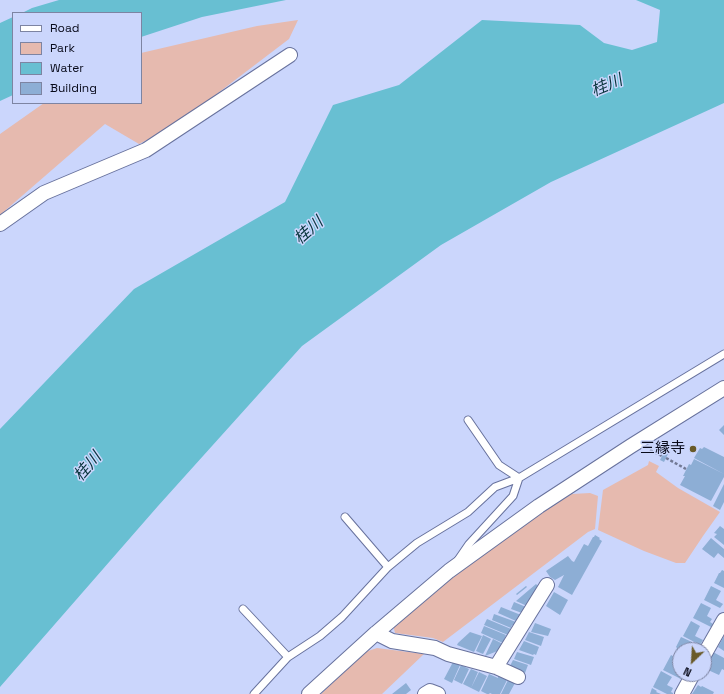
<!DOCTYPE html>
<html>
<head>
<meta charset="utf-8">
<style>
  body { margin:0 }
  #map { position:relative; width:724px; height:694px; overflow:hidden; background:#cbd6fc; font-family:"Space Grotesk",sans-serif }
  canvas { display:block }
  .legend { position:absolute; left:12px; top:12px; width:130px; height:92px; box-sizing:border-box; background:#cbd6fc; border:1px solid #7d84a2; margin:0; padding:5px 7px; list-style:none; font-size:12px; color:#080a1a }
  .legend li { display:flex; align-items:center; gap:8px; height:20px }
  .legend b { width:20px; border:1px solid #7d84a2 }
  .north { position:absolute; left:672px; top:642px; width:40px; height:40px; box-sizing:border-box; background:#cbd6fc; border:1px solid #7d84a2; border-radius:50%; rotate:205deg; font-size:11px; font-weight:700; line-height:16px; text-align:center; color:#080a1a }
  .north::after { content:''; display:block; margin:auto; width:14px; height:18px; background:#695a28; clip-path:polygon(50% 0,100% 100%,50% 72%,0 100%) }
</style>
</head>
<body>
<div id="map">
<canvas width="724" height="694"></canvas>
<ul class="legend">
<li><b style="height:5px;background:#fff"></b>Road</li>
<li><b style="height:11px;background:#e6baaf"></b>Park</li>
<li><b style="height:11px;background:#68bfd2"></b>Water</li>
<li><b style="height:11px;background:#8daed5"></b>Building</li>
</ul>
<div class="north">N</div>
</div>
<script>
const ctx = document.querySelector('canvas').getContext('2d');
ctx.lineJoin = 'round';
function fill(path, color) {
  ctx.fillStyle = color;
  ctx.fill(path, 'evenodd');
}
function strokePath(path, color, width, dash) {
  ctx.strokeStyle = color;
  ctx.lineWidth = width;
  ctx.lineCap = dash ? 'butt' : 'round';
  ctx.setLineDash(dash || []);
  ctx.stroke(path);
}
function drawText(font, color, halo, rows, align = 'center') {
  ctx.font = font + ' "Space Grotesk","Noto Sans JP",sans-serif';
  ctx.lineWidth = 3;
  ctx.setLineDash([]);
  ctx.textBaseline = 'middle';
  ctx.strokeStyle = halo;
  ctx.fillStyle = color;
  for (const [text, x, y, turn = 0] of rows) {
    ctx.save();
    ctx.translate(x, y);
    ctx.rotate((+turn || 0) * Math.PI / 180);
    ctx.textAlign = isNaN(turn) ? turn : align;
    if (halo) ctx.strokeText(text, 0, 0);
    ctx.fillText(text, 0, 0);
    ctx.restore();
  }
}
fill(new Path2D(`
  M298,20L289,39L176,125L139,144L105,124L0,215V134L44,103H141V53L257,26Z
  M649,461L659,466L656,472L678,488L720,512L703,536L685,563H676L644,551L598,530L603,490L648,465Z
  M590,493L598,496L595,529L588,532L443,642L433,638L395,633L393,625L454,576L545,510L572,494Z
  M377,648L424,654L382,694H321L365,652Z`), '#e6baaf');
fill(new Path2D(`
  M59,0H286L202,17L141,37V13H22L32,8Z
  M636,0H724V103L551,182L441,245L302,346L158,506L0,687V429L134,289L285,202L333,105L399,85L482,20L580,25L604,43L632,50L657,42L660,10Z
  M13,17V95L0,101V23Z`), '#68bfd2');
fill(new Path2D(`
  M724,425V435L719,430Z
  M704,447L724,457V474L694,458L700,448L702,449Z
  M664,452L668,454L664,462L660,460Z
  M694,459L724,474V477L711,501L680,485L685,476H683L689,464L691,465Z
  M724,484V502L720,510L713,506Z
  M720,526L724,529V545L714,537L717,534L714,533Z
  M595,535L600,538L599,539L602,541L572,595L558,587L564,575L555,580L550,577L546,571L568,556L572,561L574,562L584,544L588,546L593,537H594Z
  M711,538L724,549V558L718,553L714,558L702,549Z
  M722,570L724,571V588L714,583L719,573H720Z
  M536,584L539,587L527,606L516,601Z
  M526,586L527,587L517,595L516,594Z
  M711,586L721,591L716,600L723,604L720,608L704,600Z
  M554,592L568,600L560,615L546,606Z
  M514,602L526,607L525,611L523,610L522,613L511,609Z
  M701,603L711,608L707,616L712,619L710,622L713,624L711,627L693,618Z
  M501,607L521,615L520,618L518,617L516,621L498,613Z
  M494,614L516,622L514,626L512,625L511,628L492,620Z
  M487,619L511,629L508,635L484,625Z
  M691,621L700,626L695,636L703,640L700,645L683,636Z
  M535,623L551,629L548,636L531,632Z
  M484,626L506,635L503,643L481,633Z
  M470,632L482,636L474,652L457,645L458,643Z
  M529,632L544,637L541,646L525,640Z
  M483,635L491,639L483,654L476,651Z
  M724,636V651L718,647Z
  M681,637L692,642L688,650H680V655L675,653L677,648L676,647Z
  M493,639L503,644L500,650L485,656Z
  M524,641L539,647L536,655L534,654L533,655L519,650Z
  M517,652L534,657L531,665L514,659Z
  M713,652L724,658V670L722,669L719,675L708,670L710,666L707,664Z
  M671,655L680,660V663L676,670L680,672V674H683L681,679L663,670Z
  M513,660L528,665L525,673L509,668Z
  M453,662L460,665L452,683L444,679Z
  M461,665L469,669L462,684L454,680Z
  M471,669L478,672L471,688L463,684Z
  M661,671L672,677L667,685L673,688L671,692L673,693V694H667L653,687Z
  M479,672L487,676L479,692L471,688Z
  M489,674L498,678V676L507,680L500,694H492L490,693L489,694H487L481,691Z
  M508,680L515,683L509,694H501Z
  M406,683L411,690L406,694H392Z
  M698,685L701,687L702,686L714,692L713,694H692Z
  M652,688L657,691L656,692L661,694H650Z`), '#8daed5');
const lane = new Path2D(`
  M345,517L388,567
  M458,560L469,544L513,496L519,478L499,465L468,420
  M243,609L288,657
  M254,694L288,657L320,636L342,617L388,567L417,543L468,512L495,487L519,478L724,354`);
const street = new Path2D(`
  M0,224L44,193L146,150L290,55
  M376,633L392,641L435,648L448,654L496,667L518,677
  M704,655L724,620
  M496,667L547,585
  M309,694L376,633L449,571L539,506L631,446L724,388
  M425,694L430,691L438,694
  M682,694L693,674`);
strokePath(lane, '#68729d', 9);
strokePath(street, '#68729d', 16);
strokePath(new Path2D(`
  M650,450L662,456
  M666,458L686,469`), '#727995', 2.5, [3, 2]);
strokePath(lane, '#fff', 7);
strokePath(street, '#fff', 14);
for (const [x, y, r, color] of [
  [693,449,4,"#695a28"]
]) {
  const dot = new Path2D();
  dot.arc(x, y, r, 0, 2 * Math.PI);
  ctx.fillStyle = color;
  ctx.fill(dot);
  strokePath(dot, '#cbd6fc', 1.5);
}
drawText('15px', '#080a1a', '#cbd6fc', [
  ["三縁寺",685,449]
], 'right');
drawText('italic 16px', '#08343c', '#cbd6fc', [
  ["桂川",607,86,-23],
  ["桂川",309,231,-41],
  ["桂川",88,467,-49]
]);
</script>
</body>
</html>
